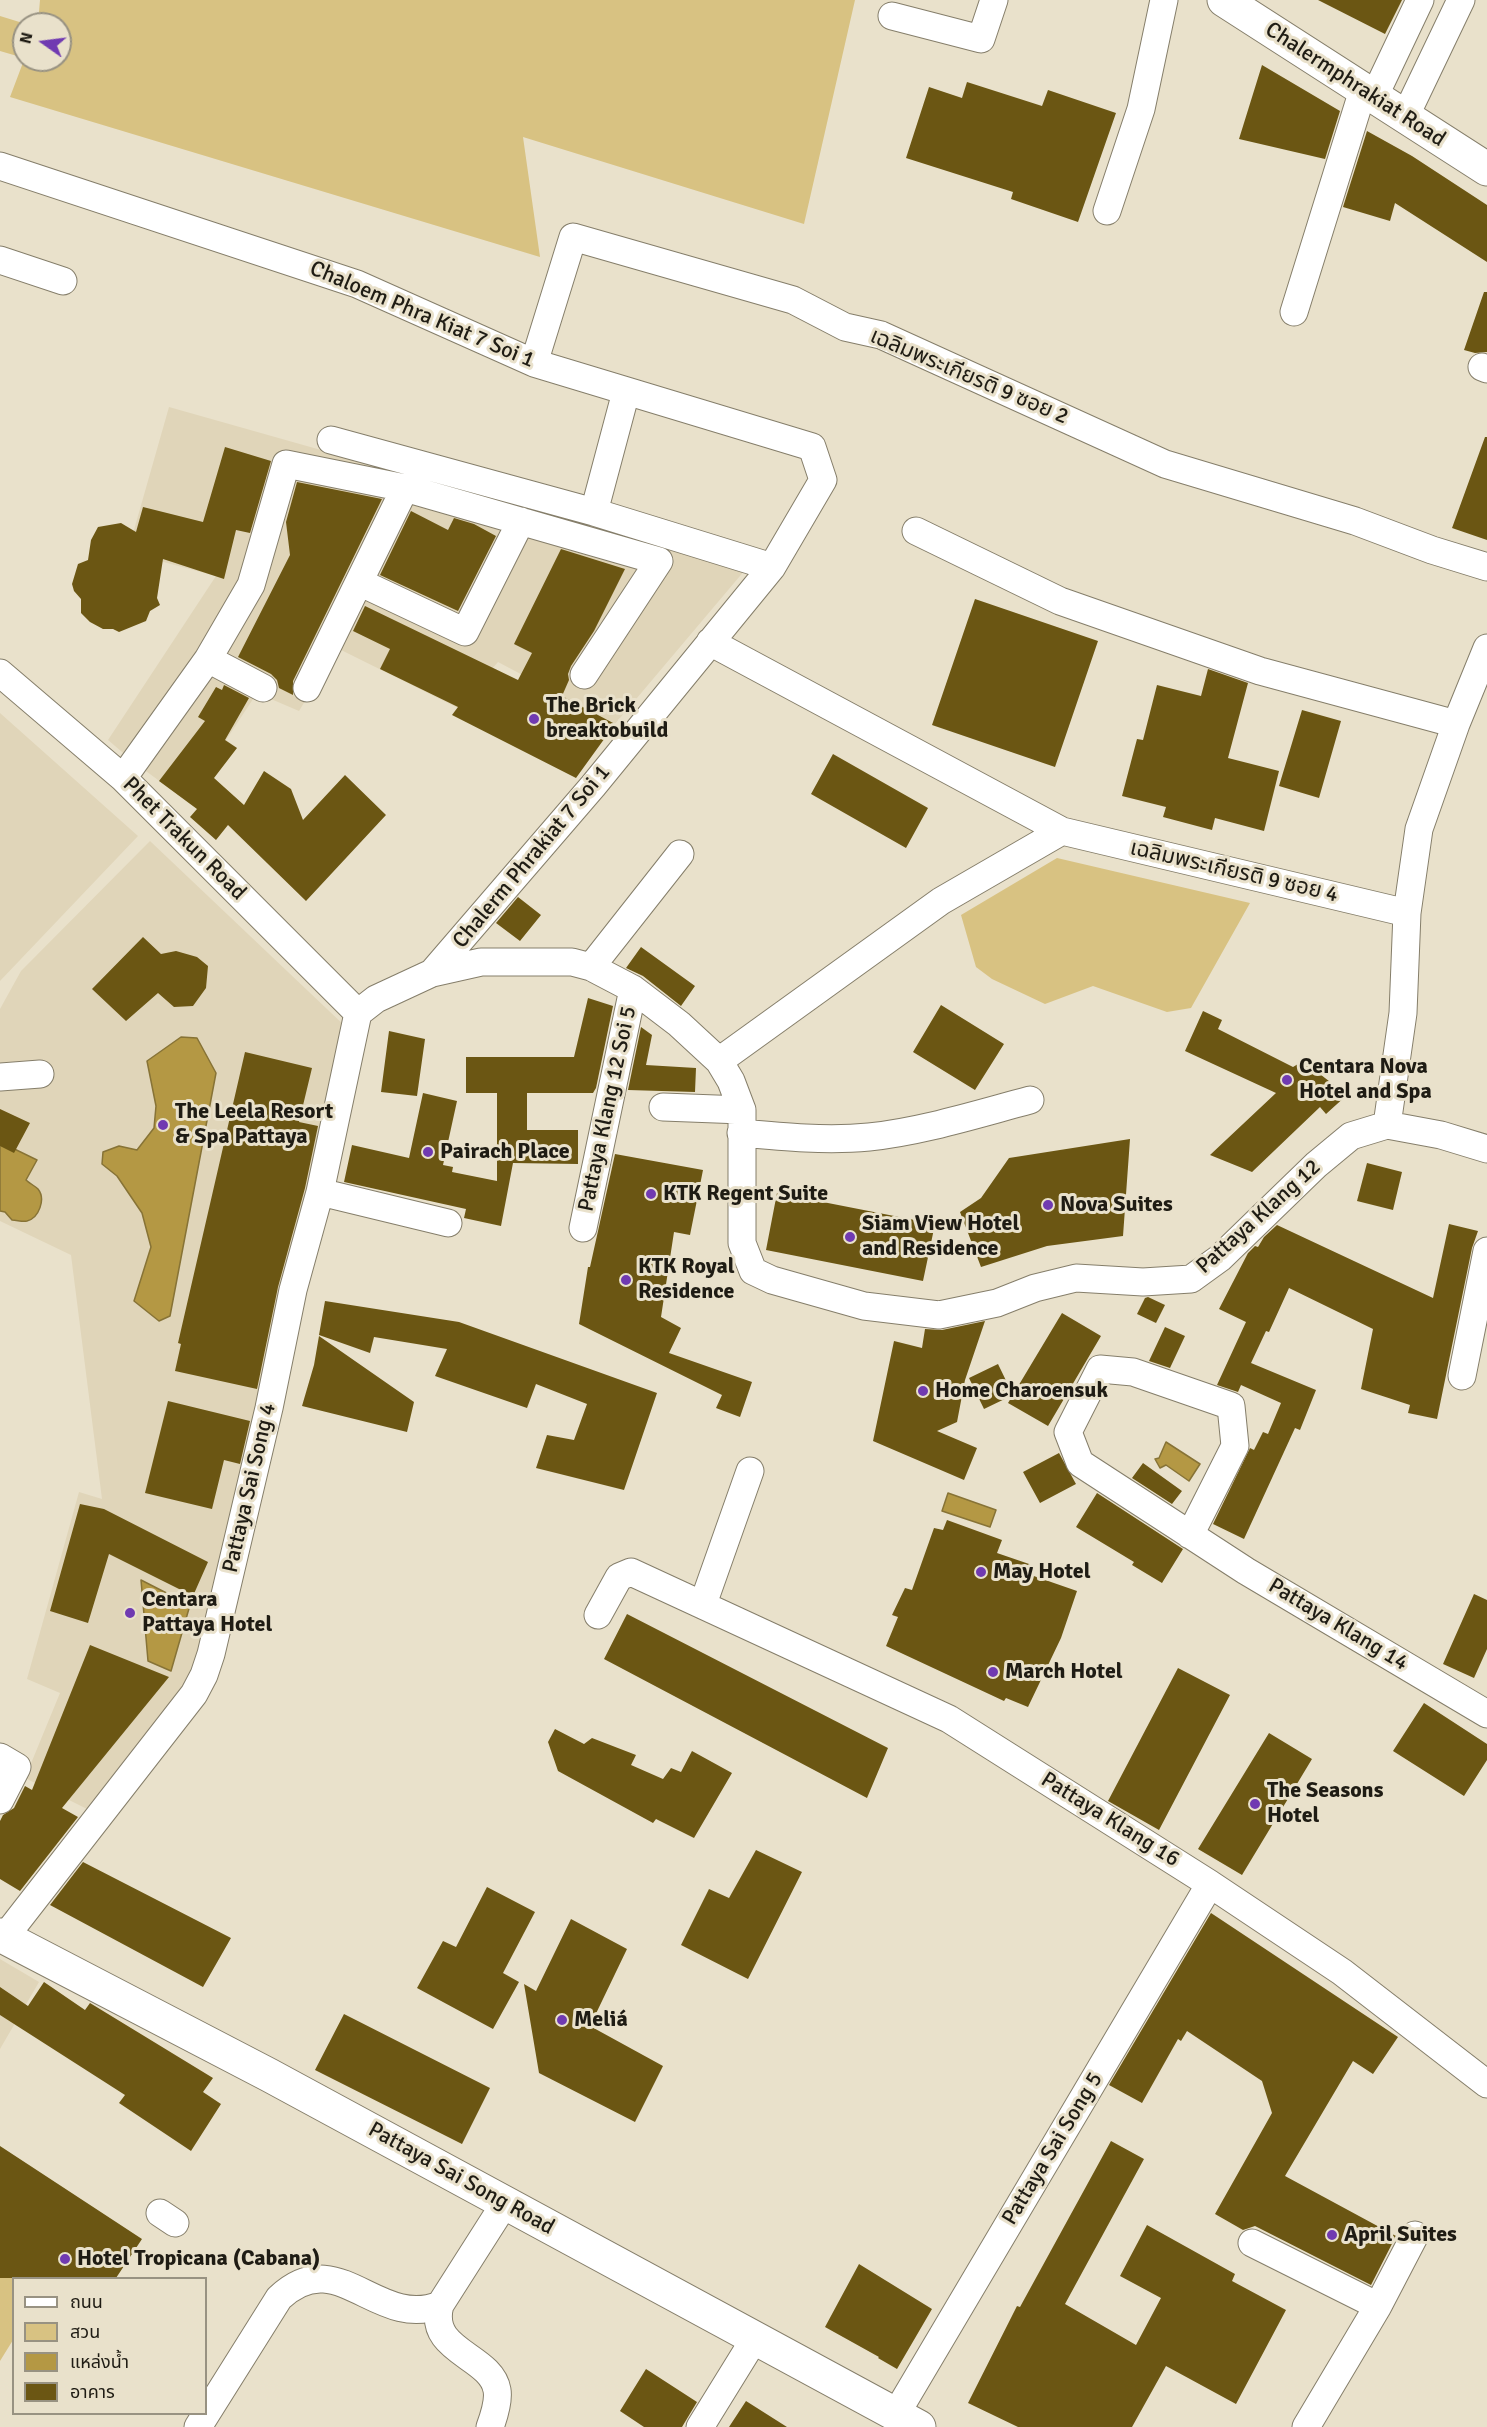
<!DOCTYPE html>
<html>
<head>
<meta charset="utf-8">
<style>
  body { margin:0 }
  #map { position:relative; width:1487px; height:2427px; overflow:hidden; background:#e9e1cb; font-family:Signika,"Noto Sans Thai",sans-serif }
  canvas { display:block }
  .legend { position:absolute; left:12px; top:2277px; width:195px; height:138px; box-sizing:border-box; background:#e9e1cb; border:2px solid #989282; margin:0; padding:8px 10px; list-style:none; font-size:18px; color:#1f1c14 }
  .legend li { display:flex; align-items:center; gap:12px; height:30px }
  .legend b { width:30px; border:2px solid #989282 }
  .north { position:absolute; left:12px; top:12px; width:60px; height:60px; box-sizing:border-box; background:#e9e1cb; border:2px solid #989282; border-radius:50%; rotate:284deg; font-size:16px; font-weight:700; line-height:24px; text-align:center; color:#1f1c14 }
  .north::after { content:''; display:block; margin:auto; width:21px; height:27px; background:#703ab1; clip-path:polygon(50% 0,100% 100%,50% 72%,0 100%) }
</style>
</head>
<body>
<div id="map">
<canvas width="1487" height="2427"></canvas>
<ul class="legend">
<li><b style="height:8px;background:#fff"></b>ถนน</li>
<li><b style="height:16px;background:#d8c282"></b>สวน</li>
<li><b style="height:16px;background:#b49844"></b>แหล่งน้ำ</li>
<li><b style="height:16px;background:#6b5613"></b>อาคาร</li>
</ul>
<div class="north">N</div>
</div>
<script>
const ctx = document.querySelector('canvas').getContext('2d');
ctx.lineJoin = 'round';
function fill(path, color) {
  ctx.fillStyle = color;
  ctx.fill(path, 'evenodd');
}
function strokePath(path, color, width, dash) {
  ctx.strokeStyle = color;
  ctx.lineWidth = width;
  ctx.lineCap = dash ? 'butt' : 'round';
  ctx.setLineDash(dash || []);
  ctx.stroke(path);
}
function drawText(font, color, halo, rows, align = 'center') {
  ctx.font = font + ' Signika,"Noto Sans Thai",sans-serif';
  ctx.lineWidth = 6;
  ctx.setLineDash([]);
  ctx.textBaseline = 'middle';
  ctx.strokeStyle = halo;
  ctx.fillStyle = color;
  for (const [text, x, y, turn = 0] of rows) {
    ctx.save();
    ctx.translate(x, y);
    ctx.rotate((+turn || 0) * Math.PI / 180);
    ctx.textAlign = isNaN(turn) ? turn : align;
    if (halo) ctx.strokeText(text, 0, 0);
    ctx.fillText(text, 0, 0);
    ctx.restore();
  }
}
fill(new Path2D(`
  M169,407L745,570L615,724L498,662L458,708L337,648L299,711L257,693L226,740L237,748L192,805L135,763L108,740L216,576L156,560L130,544Z
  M0,713L138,836L0,981Z
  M150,841L347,1028L202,1665L87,1809L25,1778L60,1693L27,1679L79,1492L102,1499L71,1255L0,1221V1009L21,971Z
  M0,1959L39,1982L0,2049Z`), '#e0d5b9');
fill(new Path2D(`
  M40,0H855L804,224L523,137L540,257L10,97L24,60H60V24H38Z
  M0,16L26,24H24V58L0,51Z
  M1057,858L1250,903L1191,1008L1167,1012L1093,986L1045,1004L992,979L976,967L961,915Z
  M0,2258L32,2278H14L13,2340L0,2361Z`), '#d8c282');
const water = new Path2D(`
  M181,1037L197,1038L216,1073L170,1316L159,1321L134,1301L151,1247L142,1213L117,1176L102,1164L103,1152L119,1146L137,1150L154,1128L156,1106L147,1061Z
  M0,1142L37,1160L26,1180C29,1183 35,1186 38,1189C46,1199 39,1218 27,1221C22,1222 17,1220 12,1220L5,1212L0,1211Z
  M1166,1442L1200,1464L1189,1481L1166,1465L1160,1468L1155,1459L1159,1458Z
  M948,1493L996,1510L990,1527L942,1511Z
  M141,1580L190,1605L171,1671L148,1661Z`);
fill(water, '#b49844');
strokePath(water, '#877336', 1.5);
fill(new Path2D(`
  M1318,0H1402L1385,34Z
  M1262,65L1340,111L1325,159L1239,139Z
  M967,82L1042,106L1048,90L1116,113L1078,222L1011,199L1013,192L906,158L929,87L962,98Z
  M1367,131L1412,156L1487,205V262L1395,203L1390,221L1343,207Z
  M1484,292H1487V352L1475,353L1464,350Z
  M1485,437H1487V540L1452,528Z
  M225,447L271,461L250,533L236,530L224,579L163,559L157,598L160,605L150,611L146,621L119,632L113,629H103L90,622L81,613V599L74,591L72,584L78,564L88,560L91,540L98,527L121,523L136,532L143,507L203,522Z
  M297,482L382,499L293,681V695L279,688L277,680L271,674L238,657L290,555L286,522Z
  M411,511L448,530L454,518L474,524L496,536L458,611L380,575Z
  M561,549L625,569L594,631L571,666L568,674L569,680L562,696L615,724L576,778L452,715L458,707L380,669L390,649L353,631L365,606L518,680L532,653L514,644Z
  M975,599L1098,641L1055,767L932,725Z
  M1208,669L1248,683L1228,758L1279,771L1264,831L1215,818L1212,830L1163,817L1166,807L1122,796L1137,739L1143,740L1157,685L1201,696Z
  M224,685L249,698L225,740L237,748L214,778L244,805L264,771L291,789L303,820L345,775L386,815L306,901L228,825L216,840L190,817L197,809L159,781L205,721L198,717L216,687L222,690Z
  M1302,710L1341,721L1319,798L1279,786Z
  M833,754L928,808L906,848L811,794Z
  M518,897L541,915L520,941L496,923Z
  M143,937L161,954L176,951L197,957L208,966L206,988L193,1006L174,1007L158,993L126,1021L92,989Z
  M641,947L695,986L681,1006L643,976L626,968Z
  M588,998L613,1006L596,1088L593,1093H527V1130H578V1164L513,1163L501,1226L464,1218L466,1209L344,1182L352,1145L409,1158L423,1093L457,1101L443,1165L453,1167L452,1172L497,1181V1093H466V1057H574Z
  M941,1005L1004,1044L975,1090L913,1052Z
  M1203,1011L1222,1020L1218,1029L1293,1067L1303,1061L1347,1095L1326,1114L1320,1107L1252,1172L1210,1155L1276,1093L1185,1051Z
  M641,1027L652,1035L646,1065L696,1068L695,1092L628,1090Z
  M389,1031L425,1039L417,1096L381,1092Z
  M245,1052L312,1068L299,1122L318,1126L305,1188L278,1287L257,1389L175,1371L181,1344L178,1343Z
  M0,1109L30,1123L14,1153L0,1146Z
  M1130,1139L1123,1236L1047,1246L981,1267L960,1212L981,1198L1009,1158Z
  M615,1154L703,1170L690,1235L674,1232L661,1317L681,1328L669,1353L752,1382L740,1417L716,1408L722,1395L579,1324L588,1267H590L598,1231Z
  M1367,1163L1402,1172L1393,1210L1357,1201Z
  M777,1193L935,1224L923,1281L766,1250Z
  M1449,1224L1478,1231L1472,1248L1437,1419L1408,1413L1410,1405L1361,1389L1373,1329L1289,1288L1269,1332L1266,1331L1251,1363L1316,1390L1300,1430L1295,1428L1244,1539L1213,1524L1250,1448L1254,1450L1263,1432L1268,1434L1281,1403L1241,1385L1238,1392L1217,1385L1246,1322L1219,1309L1248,1253L1255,1246L1258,1247L1264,1237L1277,1225L1433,1298Z
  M1148,1297L1165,1305L1156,1323L1137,1314L1145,1298Z
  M325,1301L459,1322L657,1393L624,1490L536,1468L547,1435L574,1440L587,1404L536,1384L527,1408L435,1376L447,1349L374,1337L370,1353L319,1335Z
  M1062,1313L1101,1336L1048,1426L1008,1403Z
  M985,1321L965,1380L957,1422L937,1431L977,1448L964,1480L873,1441L894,1341L922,1348L925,1329L942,1330Z
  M1165,1327L1185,1336L1170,1368L1149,1361Z
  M319,1336L414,1402L407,1432L302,1406L314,1365Z
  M998,1364L1013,1395L984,1409L969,1378Z
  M168,1401L250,1421L240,1464L224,1460L212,1509L145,1493Z
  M1059,1453L1076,1484L1040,1503L1023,1472Z
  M1143,1463L1182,1491L1172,1504L1132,1478Z
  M1097,1493L1183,1549L1162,1583L1132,1565L1134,1562L1076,1527Z
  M80,1504L104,1509L208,1562L193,1596L109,1554L88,1623L50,1611Z
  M947,1520L1002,1540L997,1553L1032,1565L1028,1574L1077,1591L1061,1638L1028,1707L1006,1698L1004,1701L886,1646L898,1617L892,1615L905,1588L912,1590L934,1528L943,1530Z
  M1474,1594L1487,1600V1649L1474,1678L1443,1664Z
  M627,1614L888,1748L867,1798L604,1659Z
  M90,1645L169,1677L62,1808L78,1817L20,1891L0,1879V1821L3,1815L14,1808L25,1786L32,1790Z
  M1178,1668L1230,1695L1159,1830L1108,1801Z
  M1424,1703L1487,1744V1760L1464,1796L1393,1751Z
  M555,1729L584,1744L592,1738L636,1755L631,1765L663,1779L671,1768L681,1772L692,1751L732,1773L694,1838L656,1819L653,1823L558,1771L548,1742Z
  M1269,1733L1312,1759L1242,1875L1198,1849Z
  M756,1850L802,1872L748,1979L681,1945L709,1889L729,1898Z
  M83,1862L231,1938L203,1987L50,1905Z
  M487,1887L535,1912L503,1973L519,1982L493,2029L417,1988L443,1941L456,1947Z
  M1211,1913L1398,2037L1373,2074L1353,2061L1285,2176L1396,2236L1371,2285L1255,2226L1243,2230L1215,2214L1272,2113L1262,2081L1187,2031L1181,2041L1178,2039L1142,2103L1109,2085Z
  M571,1919L627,1949L590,2026L663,2066L635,2122L539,2073L524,1984L536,1991Z
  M44,1982L85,2010L90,2003L213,2078L203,2092L221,2104L191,2151L119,2103L125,2095L0,2015V1987L28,2006Z
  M344,2014L490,2088L462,2144L315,2070Z
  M1111,2141L1144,2159L1065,2304L1136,2345L1161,2298L1120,2276L1147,2225L1235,2274L1232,2281L1286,2310L1236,2404L1166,2366L1132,2427H1018L968,2403L1017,2306L1020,2307Z
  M0,2146L142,2239L116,2278H0Z
  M859,2264L932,2309L897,2369L878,2358L879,2357L825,2327Z
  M646,2369L697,2402L682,2427H644L620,2411Z
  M746,2401L787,2427H729Z`), '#6b5613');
const minor = new Path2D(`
  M892,16L981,39L994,0
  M1374,97L1420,0
  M1405,117L1461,0
  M0,166L357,284L534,363L812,447L823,480L772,567L593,786L432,973
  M1107,211L1141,109L1164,0
  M0,260L63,281
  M1294,312L1363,90
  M534,363L573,237L793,300L845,327L881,335L1165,464L1355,521L1432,550L1487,567
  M1482,367L1487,369
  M331,440L594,512L772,567
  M594,512L626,392
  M916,531L1060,601L1260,671L1456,724
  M359,582L465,632L521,521
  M710,642L1062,831L1407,913
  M208,659L263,688
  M0,673L123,778L358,1013
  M307,688L405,488
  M123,778L208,659L251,585L286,464L405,488L659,561L584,675
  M591,967L680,854
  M358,1013L376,999L432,973L481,962H572L591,967L633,989L679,1024L719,1061L731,1081L742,1110V1243L753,1271L772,1280L864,1306L939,1315L997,1303L1035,1288L1076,1278L1143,1282L1191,1279L1220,1258L1316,1165L1351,1136L1387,1125L1441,1135L1487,1149
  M719,1061L941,901L1062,831
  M0,1077L40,1074
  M663,1107L742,1110
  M1387,1125L1403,1013L1407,913L1419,829L1456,724L1487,648
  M741,1133C784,1137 827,1141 869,1137C924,1131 977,1114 1030,1100
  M320,1192L448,1223
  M583,1228L633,989
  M1462,1376L1487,1251
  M1190,1535L1235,1446L1231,1406L1133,1372L1100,1369L1068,1432L1080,1463L1246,1571L1487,1714
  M703,1604L750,1471
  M598,1615L619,1577L631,1572L949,1719L1210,1884L1342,1972L1487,2084
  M0,1757L17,1767L0,1800
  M4,1938L194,1694L204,1675L211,1654L269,1408L293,1290L320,1192L358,1013
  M160,2213L175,2223
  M1252,2243L1378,2306
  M896,2414L1210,1884
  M198,2427L279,2298C338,2242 376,2330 440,2305
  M490,2427C494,2416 499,2401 497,2390C491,2355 427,2352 440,2305L505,2203
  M700,2427L755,2338
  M1306,2427L1378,2306L1415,2235`);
const major = new Path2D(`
  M1224,0L1487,169
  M0,1935L269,2075L919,2427`);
strokePath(minor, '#857e6a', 29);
strokePath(major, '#857e6a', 35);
strokePath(minor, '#fff', 27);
strokePath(major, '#fff', 33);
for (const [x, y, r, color] of [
  [534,719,6,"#703ab1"],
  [1287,1080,6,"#703ab1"],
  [163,1125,6,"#703ab1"],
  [428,1152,6,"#703ab1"],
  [651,1194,6,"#703ab1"],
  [1048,1205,6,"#703ab1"],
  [850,1237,6,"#703ab1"],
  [626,1280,6,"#703ab1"],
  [923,1391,6,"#703ab1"],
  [981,1572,6,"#703ab1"],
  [130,1613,6,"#703ab1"],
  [993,1672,6,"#703ab1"],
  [1255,1804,6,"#703ab1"],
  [562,2020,6,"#703ab1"],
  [1332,2235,6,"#703ab1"],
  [65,2259,6,"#703ab1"]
]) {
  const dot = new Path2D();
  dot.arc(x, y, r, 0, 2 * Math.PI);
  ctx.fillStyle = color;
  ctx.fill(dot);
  strokePath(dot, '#e9e1cb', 2);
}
drawText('22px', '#1f1c14', '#e9e1cb', [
  ["Chalermphrakiat Road",1355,85,33],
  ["Chaloem Phra Kiat 7 Soi 1",422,315,23],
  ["เฉลิมพระเกียรติ 9 ซอย 2",969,377,23],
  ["Phet Trakun Road",184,839,45],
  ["Chalerm Phrakiat 7 Soi 1",532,857,-50],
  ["เฉลิมพระเกียรติ 9 ซอย 4",1234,872,13],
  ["Pattaya Klang 12 Soi 5",608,1109,-78],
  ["Pattaya Klang 12",1259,1217,-42],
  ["Pattaya Sai Song 4",250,1488,-77],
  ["Pattaya Klang 14",1338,1625,31],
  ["Pattaya Klang 16",1110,1820,32],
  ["Pattaya Sai Song 5",1053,2149,-59],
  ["Pattaya Sai Song Road",461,2179,29]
]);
drawText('bold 22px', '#1f1c14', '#e9e1cb', [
  ["The Brick",546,706],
  ["breaktobuild",546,731],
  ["Centara Nova",1299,1067],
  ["Hotel and Spa",1299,1092],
  ["The Leela Resort",175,1112],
  ["& Spa Pattaya",175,1137],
  ["Pairach Place",440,1152],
  ["KTK Regent Suite",663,1194],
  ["Nova Suites",1060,1205],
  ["Siam View Hotel",862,1224],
  ["and Residence",862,1249],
  ["KTK Royal",638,1267],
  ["Residence",638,1292],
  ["Home Charoensuk",935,1391],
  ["May Hotel",993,1572],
  ["Centara",142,1600],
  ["Pattaya Hotel",142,1625],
  ["March Hotel",1005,1672],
  ["The Seasons",1267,1791],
  ["Hotel",1267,1816],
  ["Meliá",574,2020],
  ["April Suites",1344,2235],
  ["Hotel Tropicana (Cabana)",77,2259]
], 'left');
</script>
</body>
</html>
